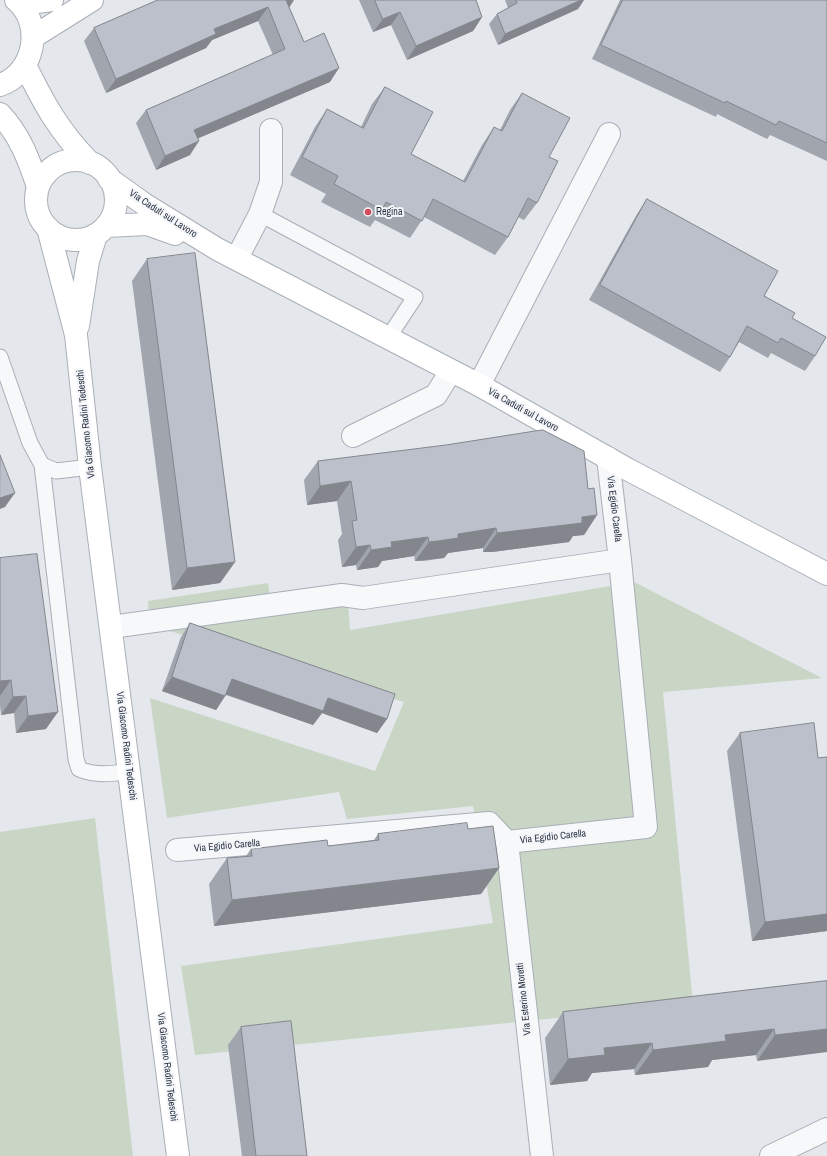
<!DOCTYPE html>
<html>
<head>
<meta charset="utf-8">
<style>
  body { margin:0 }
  canvas { display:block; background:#e4e7ec }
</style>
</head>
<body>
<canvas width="827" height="1156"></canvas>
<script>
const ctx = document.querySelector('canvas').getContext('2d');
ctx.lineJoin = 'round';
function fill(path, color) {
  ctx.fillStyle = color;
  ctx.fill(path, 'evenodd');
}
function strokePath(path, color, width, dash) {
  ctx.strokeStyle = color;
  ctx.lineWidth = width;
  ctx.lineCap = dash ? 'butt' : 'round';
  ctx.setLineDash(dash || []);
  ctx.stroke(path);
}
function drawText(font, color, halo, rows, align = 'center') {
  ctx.font = font + ' "Archivo Narrow",sans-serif';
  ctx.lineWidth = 4;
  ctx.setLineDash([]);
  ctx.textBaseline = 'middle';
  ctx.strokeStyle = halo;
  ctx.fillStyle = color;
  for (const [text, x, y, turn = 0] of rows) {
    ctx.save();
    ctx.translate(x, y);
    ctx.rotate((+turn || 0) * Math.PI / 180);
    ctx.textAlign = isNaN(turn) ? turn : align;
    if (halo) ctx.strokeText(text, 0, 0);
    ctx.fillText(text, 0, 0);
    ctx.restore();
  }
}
fill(new Path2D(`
  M634,582L822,678L663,692L693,1004L195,1055L181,966L493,923L473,806L347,819L339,792L167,818L150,698L375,771L404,702L150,625L148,601L268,583L272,612L348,602L350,630Z
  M95,818L133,1156H0V832Z`), '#c9d6c5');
const lane = new Path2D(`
  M260,214L415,297L388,338
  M0,357L30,443L42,465L56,471L90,467
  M42,465L76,759L79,769C95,776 112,774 129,771`);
const street = new Path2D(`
  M237,258L260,214L271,182V130
  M479,385L609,134
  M353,436L436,395L451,371
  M111,627L342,595L363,598L620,560
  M507,842L646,827L620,560L608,458
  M507,842L542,1156
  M177,850L489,823L507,842
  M771,1156L827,1129`);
const secondary = new Path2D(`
  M21,0V4L52,0
  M33,37L92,0
  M25,65C44,104 59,131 90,163
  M0,85C35,73 44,24 16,0
  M0,114C20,135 29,160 38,187
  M36 200a40 40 0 1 1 80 0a40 40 0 1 1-80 0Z
  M109,179L144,204L217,249L479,385L627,469L827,574
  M106,226L147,224L175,234
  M48,228L76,335L90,467L178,1156
  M78,326L88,261L96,235`);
strokePath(lane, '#a9aeb7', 17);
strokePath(street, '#a9aeb7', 24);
strokePath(secondary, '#a9aeb7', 24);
strokePath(lane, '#f7f8fa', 15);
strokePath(street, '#f7f8fa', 22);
strokePath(secondary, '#fff', 22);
fill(new Path2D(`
  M158,0L289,7L304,42L330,82L198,138L190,155L156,170L136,123L146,110L273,55L258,21L212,40L206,48L106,93L84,41L94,28Z
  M359,0H476L482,17L473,31L407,60L391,25L373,32Z
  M505,0H584L578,9L498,45L489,24L497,14L508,8Z
  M620,0H827V161L770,135L767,139L717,114L716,117L592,59Z
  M385,87L411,154L463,181L482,145L494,127L500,130L510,110L522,93L549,157L537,203L524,220L518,217L508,237L495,255L424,217L410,238L375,220L370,227L321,202L326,194L290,175L315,127L327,109L361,127L372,104Z
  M647,199L792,318L815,356L805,371L771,353L768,358L739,342L730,357L720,372L589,300L637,214Z
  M147,259L235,562L220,583L172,590L132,281Z
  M318,461L588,489L597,515L584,535L573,536L569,542L492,552H483V548L448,553L444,558L424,561H415L414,556L382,561L378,567L357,570L356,565L342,567L338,540L342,534L337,501L307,505L304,480Z
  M0,558L46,729L16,733L14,713L1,715L0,705Z
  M190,623L387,719L377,733L322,713L313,725L226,695L216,710L162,691L181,637Z
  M740,733L818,758L827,931L752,941L727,751Z
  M468,829L499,868L481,894L214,926L209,884L227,858L246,856L251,849L328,846L374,840L378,834Z
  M827,981L757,1061L756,1055L712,1060L708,1067L635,1075L634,1069L592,1073L587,1081L550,1085L545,1038L563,1012Z
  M241,1027L307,1156H242L228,1045Z`), '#a1a5ae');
fill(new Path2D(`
  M285,0H294L289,8Z
  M581,0H584L578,9L498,45L505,34Z
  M268,7L258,21L212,40L206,48L106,93L116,79L214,29Z
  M400,12L391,25L373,32L383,19Z
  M482,17L473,31L407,60L416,46Z
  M339,68L330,82L185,144L194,130Z
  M199,141L190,155L156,170L165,156Z
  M351,481L337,501L307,505L320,486Z
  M15,493L5,507L0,509V498Z
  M597,515L584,535L573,536L569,542L492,552H483L497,533L582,517Z
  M496,528L483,548L448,553L444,558L415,561L429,542L458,534Z
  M428,537L414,556L382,561L378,567L357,570L371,550L391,542Z
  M370,545L356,565L342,567L356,547Z
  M235,562L220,583L172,590L187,568Z
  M172,677L225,696L216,710L162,691Z
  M232,679L328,698L387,719L377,733L322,713L313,725L222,693Z
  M11,680L0,696V681Z
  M26,696L14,713L1,715L13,697Z
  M58,712L46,729L16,733L28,716Z
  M499,868L481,894L214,926L232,900Z
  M827,914V931L752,941L765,922Z
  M774,1029L756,1055L712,1060L708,1067L635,1075L653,1050L725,1035Z
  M827,1029V1052L757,1061L775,1035Z
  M652,1043L634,1069L592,1073L587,1081L550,1085L568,1059L604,1048Z`), '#83868d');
const building = new Path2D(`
  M158,0H286L304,42L324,33L339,68L194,130L199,141L165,156L146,110L285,49L268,7L214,29L216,34L116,79L94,28Z
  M375,0H476L482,17L416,46L400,12L383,19Z
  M516,0H581L505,34L497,14L517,3Z
  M623,0H827V143L779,121L776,125L726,101L725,103L601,45Z
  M385,87L433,112L411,154L465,182L494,127L502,131L522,93L570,118L549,157L558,161L537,203L528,198L508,237L433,199L422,221L386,202L382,210L334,184L338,176L302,157L327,109L363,128Z
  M647,199L778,271L764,296L795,313L792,318L826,337L815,356L781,338L778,343L747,326L730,357L600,285Z
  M195,253L235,562L187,568L147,259Z
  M543,430L584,451L588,489L594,488L597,515L582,517V523L506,532L497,533L496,528L458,534V538L438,541L429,542L428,537L391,542L392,547L371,550L370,545L356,547L352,521L357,520L351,481L320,486L318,461L446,445Z
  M0,455L15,493L0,498Z
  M37,554L58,712L28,716L26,696L13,697L11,680L0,681V558Z
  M190,623L395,694L387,719L328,698L323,711L232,679L225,696L172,677Z
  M814,723L818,758L827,757V914L765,922L740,733Z
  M467,823L468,829L493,826L499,868L232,900L227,858L252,856L251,849L327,840L328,846L379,840L378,834Z
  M827,981V1029L775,1035L774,1029L725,1035L726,1041L653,1050L652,1043L604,1048L605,1055L568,1059L563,1012Z
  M291,1021L307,1156H256L241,1027Z`);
fill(building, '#bbc0ca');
strokePath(building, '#83868d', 1);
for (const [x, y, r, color] of [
  [368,212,4,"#d1495b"]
]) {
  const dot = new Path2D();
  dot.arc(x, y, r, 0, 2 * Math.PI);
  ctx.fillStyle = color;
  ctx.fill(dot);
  strokePath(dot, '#f4f6f9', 1.5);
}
drawText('10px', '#2b3445', '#f4f6f9', [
  ["Regina",376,212]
], 'left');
drawText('10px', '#2b3445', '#f4f6f9', [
  ["Via Caduti sul Lavoro",163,214,33],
  ["Via Caduti sul Lavoro",523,410,29],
  ["Via Giacomo Radini Tedeschi",86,424,-96],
  ["Via Egidio Carella",614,509,83],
  ["Via Giacomo Radini Tedeschi",126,746,83],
  ["Via Egidio Carella",553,837,-6],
  ["Via Egidio Carella",227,846,-5],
  ["Via Esterino Moretti",524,999,-96],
  ["Via Giacomo Radini Tedeschi",167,1067,83]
]);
</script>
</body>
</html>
